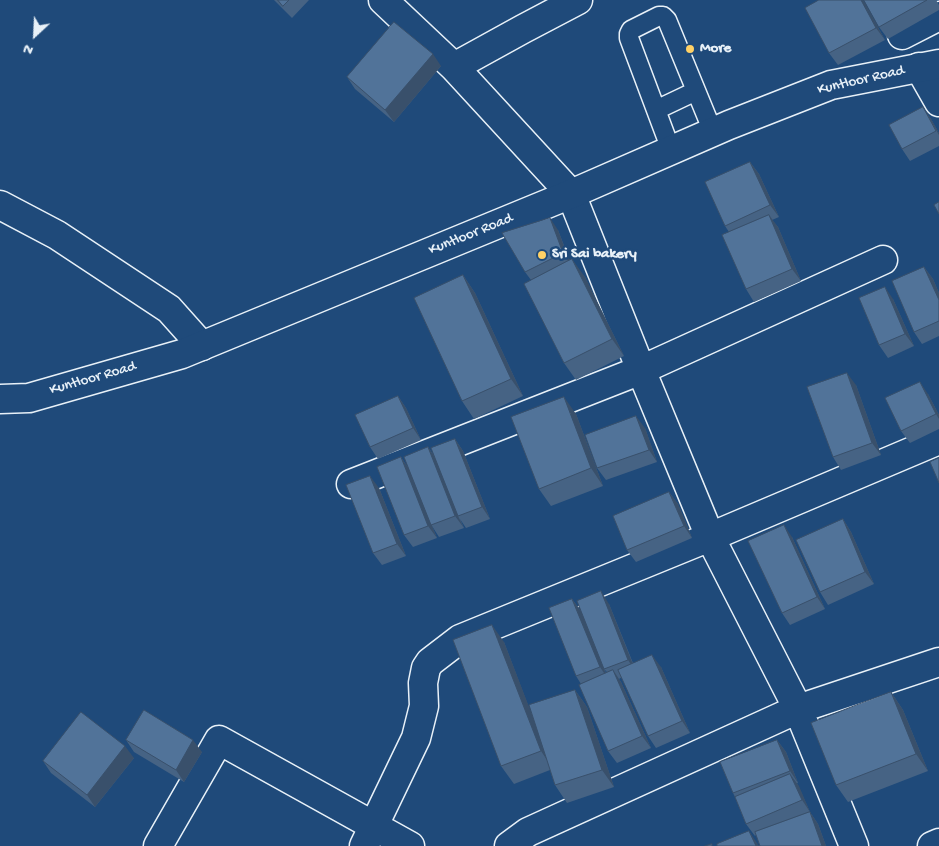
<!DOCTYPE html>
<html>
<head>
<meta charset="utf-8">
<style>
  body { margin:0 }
  #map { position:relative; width:939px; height:846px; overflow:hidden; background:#1f4a7a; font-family:"Gochi Hand",sans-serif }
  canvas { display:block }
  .north { position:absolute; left:10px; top:10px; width:50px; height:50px; -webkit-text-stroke:4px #1f4a7a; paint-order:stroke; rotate:205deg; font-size:14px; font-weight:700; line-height:20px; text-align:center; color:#e8f1f8 }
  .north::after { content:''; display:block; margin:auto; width:18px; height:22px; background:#e8f1f8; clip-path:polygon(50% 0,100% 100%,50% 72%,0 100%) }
</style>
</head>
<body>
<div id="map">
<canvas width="939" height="846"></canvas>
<div class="north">N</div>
</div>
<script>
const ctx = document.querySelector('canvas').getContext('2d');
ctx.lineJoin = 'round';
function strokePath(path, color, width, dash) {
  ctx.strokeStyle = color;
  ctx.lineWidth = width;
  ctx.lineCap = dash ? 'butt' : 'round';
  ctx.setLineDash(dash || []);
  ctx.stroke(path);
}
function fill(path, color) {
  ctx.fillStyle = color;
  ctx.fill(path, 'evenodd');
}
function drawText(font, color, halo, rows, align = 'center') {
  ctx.font = font + ' "Gochi Hand",sans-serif';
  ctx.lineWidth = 5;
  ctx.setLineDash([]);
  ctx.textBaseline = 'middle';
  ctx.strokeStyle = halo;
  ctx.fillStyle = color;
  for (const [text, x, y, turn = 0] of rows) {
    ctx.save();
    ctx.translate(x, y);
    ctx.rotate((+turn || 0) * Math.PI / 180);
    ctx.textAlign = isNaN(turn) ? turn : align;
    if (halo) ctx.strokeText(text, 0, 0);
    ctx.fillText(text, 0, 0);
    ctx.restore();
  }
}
const service = new Path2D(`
  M656,110L696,91
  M671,150L629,38V34L631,30L659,16H663L667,20L713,132`);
const minor = new Path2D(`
  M383,0L454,67L571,194L641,370L710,537L798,709L854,846
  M902,35L939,16
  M454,67L523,29L578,0
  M919,67L939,102
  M0,205L57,235L169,309L202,346
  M351,484L641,370L883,260
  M158,846L219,740L410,846
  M364,846L416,738L424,706L423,683L426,668L430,662L460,639L710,537L939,440
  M509,846L528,832L798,709L939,662
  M932,846L939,843`);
const tertiary = new Path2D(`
  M0,399L29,398L182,354L571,194L729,125L831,85L939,64`);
strokePath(service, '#e8f1f8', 21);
strokePath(minor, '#e8f1f8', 31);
strokePath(tertiary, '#e8f1f8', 31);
strokePath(service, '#1f4a7a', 18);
strokePath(minor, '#1f4a7a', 28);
strokePath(tertiary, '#1f4a7a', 28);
fill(new Path2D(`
  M274,0H309L292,18Z
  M863,0L885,40L838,65L829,53Z
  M864,0H936L939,5V10L888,39L879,27Z
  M441,66L394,122L355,89L347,77Z
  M923,107L931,119L939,133V146L910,161L902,149Z
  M750,162L759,174L779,217L772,220L778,227L801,281L754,302L746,289L729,232L725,226Z
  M558,230L570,261L585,277L624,356L576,380L564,363L531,280L525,272Z
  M924,267L933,279L939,293V336L922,344L914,332Z
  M463,275L475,293L523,396L474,419L462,401Z
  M893,299L914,346L888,358L879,345Z
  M856,385L881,455L841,470L833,457Z
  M928,394L939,415V429L910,443L901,431Z
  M398,396L406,408L421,440L378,459L370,447Z
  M576,414L603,486L551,506L539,489Z
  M645,428L657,462L606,480L597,468Z
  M455,439L463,451L490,519L466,528L460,519L464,528L439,537L432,526L437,538L413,547L404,535L401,457L409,469L428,447L435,457Z
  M379,488L406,556L382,565L373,553Z
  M669,492L678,504L692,538L636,562L627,550Z
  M843,519L851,532L874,584L828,605L820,592Z
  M792,537L825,609L790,625L782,613Z
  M572,599L581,611L606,673L607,672L604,669L609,604L633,663L661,667L690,733L656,748L648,736L622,677L619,679L621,682L651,748L617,763L608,751L581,684L576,676Z
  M504,642L531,713L575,690L587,707L614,787L567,803L555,785L550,770L514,784L501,766Z
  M891,692L903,710L928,771L848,802L836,785Z
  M126,740L202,752L184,782L134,752Z
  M777,740L786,752L798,783H797L810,812L818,824L826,846H760L756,835L755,836L746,824L735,797L733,793Z
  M134,758L95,807L51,773L43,761Z`), '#466384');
fill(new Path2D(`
  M861,0H863L885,40L876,28Z
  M433,54L441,66L394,122L385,110Z
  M923,107L931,119L939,133V135Z
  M750,162L759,174L779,217L770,205Z
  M769,215L778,227L801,281L792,269Z
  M550,218L558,230L571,265L563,253Z
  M572,259L585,277L624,356L612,339Z
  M924,267L933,279L939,293V300Z
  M463,275L475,293L523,396L511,379Z
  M885,287L893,299L914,346L905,334Z
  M847,373L856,385L881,455L872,443Z
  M920,382L928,394L939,415V419L936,414Z
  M398,396L406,408L421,440L413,428Z
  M564,397L576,414L603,486L591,468Z
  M636,416L645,428L657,462L649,450Z
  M455,439L463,451L490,519L482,507Z
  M428,447L436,459L458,516L464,528L455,516Z
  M401,457L409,469L437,538L428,526Z
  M370,476L379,488L406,556L397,544Z
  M669,492L678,504L692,538L684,526Z
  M843,519L851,532L874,584L865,572Z
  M784,525L792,537L825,609L817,597Z
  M601,591L609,604L636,672L628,660Z
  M572,599L581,611L608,679L600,667Z
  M492,625L504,642L553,769L541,751Z
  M652,655L661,667L690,733L682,721Z
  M613,670L621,682L651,748L642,736Z
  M575,690L587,707L614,787L602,770Z
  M891,692L903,710L928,771L916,754Z
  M193,740L202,752L184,782L176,770Z
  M777,740L786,752L798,783L790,771Z
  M125,746L134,758L95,807L87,795Z
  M790,774L799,786L810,812L818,824L826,846H822L810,812L802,800Z
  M749,831L759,846H756Z`), '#39506b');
const building = new Path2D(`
  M278,0H289L283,6Z
  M819,0H861L876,28L829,53L805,8Z
  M864,0H927L879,27Z
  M394,22L433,54L385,110L347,77Z
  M923,107L936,131L902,149L889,125Z
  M750,162L770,205L725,226L705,182Z
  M939,202V214L934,205Z
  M769,215L792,269L746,289L722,235Z
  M550,218L563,253L525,272L502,233Z
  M572,259L612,339L564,363L524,284Z
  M924,267L939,300V321L914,332L892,281Z
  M463,275L511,379L462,401L414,298Z
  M885,287L905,334L879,345L859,298Z
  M847,373L872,443L833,457L807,387Z
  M920,382L936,414L901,431L885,398Z
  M398,396L413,428L370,447L355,415Z
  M564,397L591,468L539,489L511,417Z
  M636,416L649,450L597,468L585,435Z
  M455,439L482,507L458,516L431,448Z
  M428,447L455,516L431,525L404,457Z
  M401,457L428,526L404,535L377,467Z
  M939,458V483L930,462Z
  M370,476L397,544L373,553L346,485Z
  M669,492L684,526L627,550L613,516Z
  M843,519L865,572L820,592L796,540Z
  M784,525L817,597L782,613L748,541Z
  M601,591L628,660L604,669L577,601Z
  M572,599L600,667L576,676L549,608Z
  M492,625L541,751L501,766L453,640Z
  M652,655L682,721L648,736L618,670Z
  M613,670L642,736L608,751L579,685Z
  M575,690L602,770L555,785L529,705Z
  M891,692L916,754L836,785L811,723Z
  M144,710L193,740L176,770L126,740Z
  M81,712L125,746L87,795L43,761Z
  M777,740L790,771L733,793L720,762Z
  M790,774L802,800L746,824L735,797Z
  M810,812L822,846H760L755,832Z
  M749,831L756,846H717V844Z
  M712,844V846H705Z`);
fill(building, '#517399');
strokePath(building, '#39506b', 1);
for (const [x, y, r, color] of [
  [690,49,5,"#ffd166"],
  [542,255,5,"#ffd166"]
]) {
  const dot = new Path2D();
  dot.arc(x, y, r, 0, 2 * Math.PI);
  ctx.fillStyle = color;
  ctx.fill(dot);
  strokePath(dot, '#1f4a7a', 2);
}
drawText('bold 15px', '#e8f1f8', '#1f4a7a', [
  ["More",700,49],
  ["Sri Sai bakery",552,255]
], 'left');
drawText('15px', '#e8f1f8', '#1f4a7a', [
  ["Kuntloor Road",861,81,-13],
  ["Kuntloor Road",471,235,-22],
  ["Kuntloor Road",93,379,-16]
]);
</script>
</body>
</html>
